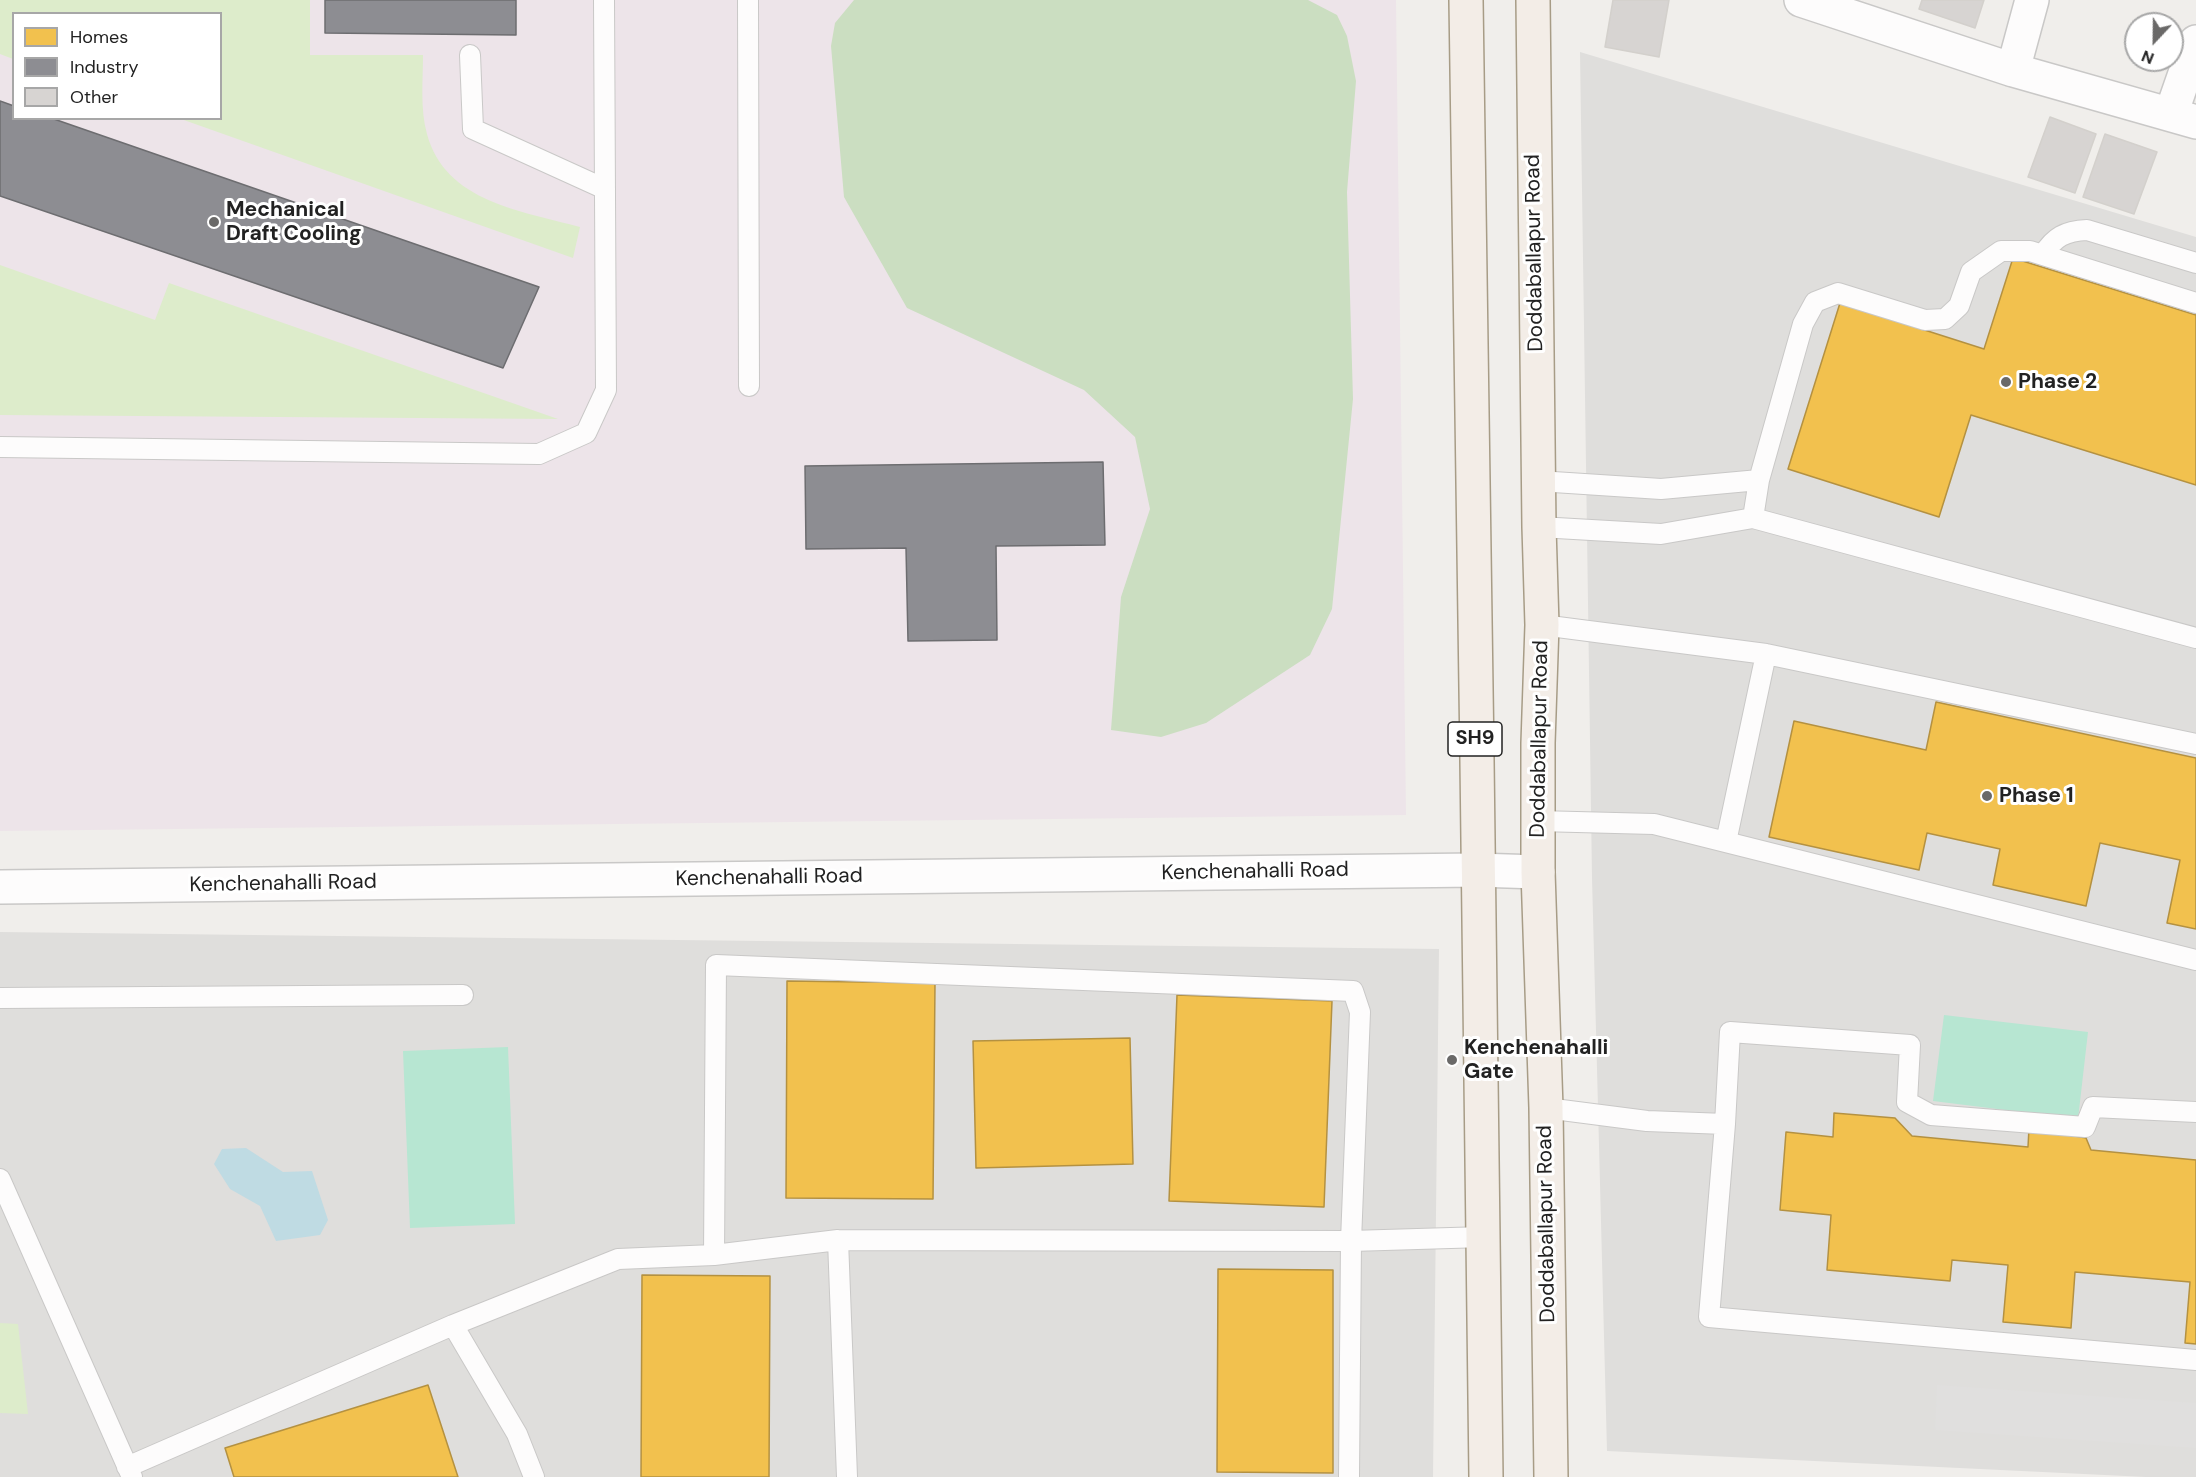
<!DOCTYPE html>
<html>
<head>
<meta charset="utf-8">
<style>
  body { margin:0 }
  #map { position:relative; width:2196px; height:1477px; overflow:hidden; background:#f0eeeb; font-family:"DM Sans",sans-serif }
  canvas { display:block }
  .legend { position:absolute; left:12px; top:12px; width:210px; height:108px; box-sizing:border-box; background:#fff; border:2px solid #a7a7a7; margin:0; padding:8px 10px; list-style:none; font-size:18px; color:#222 }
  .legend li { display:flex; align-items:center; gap:12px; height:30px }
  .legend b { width:30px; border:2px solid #a7a7a7 }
  .north { position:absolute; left:2124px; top:12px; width:60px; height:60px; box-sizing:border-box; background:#fff; border:2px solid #a7a7a7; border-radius:50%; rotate:202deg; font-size:16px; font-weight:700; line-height:24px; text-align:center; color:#222 }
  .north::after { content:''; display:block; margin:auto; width:21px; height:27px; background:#6a6968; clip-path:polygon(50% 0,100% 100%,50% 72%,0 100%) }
</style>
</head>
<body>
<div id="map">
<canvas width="2196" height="1477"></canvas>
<ul class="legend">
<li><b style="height:16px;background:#f2c14e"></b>Homes</li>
<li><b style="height:16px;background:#8d8d92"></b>Industry</li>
<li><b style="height:16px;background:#d7d4d2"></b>Other</li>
</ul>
<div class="north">N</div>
</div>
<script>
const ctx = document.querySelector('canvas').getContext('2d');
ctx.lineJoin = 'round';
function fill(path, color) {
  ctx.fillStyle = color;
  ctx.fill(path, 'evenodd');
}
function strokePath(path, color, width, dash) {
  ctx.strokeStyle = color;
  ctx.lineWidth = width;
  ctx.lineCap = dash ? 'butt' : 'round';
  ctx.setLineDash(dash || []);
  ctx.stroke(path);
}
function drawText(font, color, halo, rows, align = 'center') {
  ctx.font = font + ' "DM Sans",sans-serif';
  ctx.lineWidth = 6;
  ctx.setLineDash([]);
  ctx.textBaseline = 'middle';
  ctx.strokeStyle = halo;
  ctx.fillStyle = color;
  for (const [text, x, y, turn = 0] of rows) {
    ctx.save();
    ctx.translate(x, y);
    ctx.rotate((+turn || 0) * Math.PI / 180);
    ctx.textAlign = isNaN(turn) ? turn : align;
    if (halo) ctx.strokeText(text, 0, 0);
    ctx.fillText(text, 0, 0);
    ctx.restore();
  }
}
fill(new Path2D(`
  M1580,52L2196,237V1477H2146L1607,1451L1592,878Z
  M0,932L1439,949L1433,1477H0Z`), '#dfdedc');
fill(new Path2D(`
  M0,0H1396L1406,815L0,831ZM14,14H220V118H14Z`), '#ede4e9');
fill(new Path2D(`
  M0,0H310V55H423C423,81 420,109 427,134C445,202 522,211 580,227L573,258L181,119L220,118V14H14L13,59L0,54Z
  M0,265L155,320L169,283L558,419L0,415Z
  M0,1323L18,1324L28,1414L0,1413Z`), '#ddeccb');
fill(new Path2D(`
  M854,0H1308L1337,15L1347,36L1356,81L1347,192L1353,399L1332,609L1310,655L1206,723L1161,737L1111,730L1121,597L1150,509L1135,437L1084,390L907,308L844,197L831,46L835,23Z`), '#cbdec1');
fill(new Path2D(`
  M1944,1015L2088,1032L2078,1119L1933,1101Z
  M508,1047L515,1224L410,1228L403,1051Z`), '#b7e6d2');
fill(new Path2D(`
  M1937,1385L2196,1403V1448L1935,1430Z`), '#e0dfde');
fill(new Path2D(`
  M246,1148L283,1172L312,1171L328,1220L320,1235L276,1241L260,1206L230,1189L214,1164L222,1149Z`), '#bfdbe3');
const homes = new Path2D(`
  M2013,258L2196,315V485L1971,415L1939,517L1788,469L1840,303L1984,349Z
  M1936,702L2196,758V929L2167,923L2180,860L2100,843L2086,906L1993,885L2000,849L1927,833L1919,870L1769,837L1794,721L1926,750Z
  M787,981L935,983L933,1199L786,1198Z
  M1177,995L1332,1001L1324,1207L1169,1201Z
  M1130,1038L1133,1164L976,1168L973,1041Z
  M1834,1113L1895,1118L1912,1136L2028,1147L2029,1128L2086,1138L2091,1150L2196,1160V1344L2185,1343L2190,1282L2075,1272L2071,1328L2003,1322L2008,1265L1952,1260L1950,1281L1827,1270L1831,1215L1780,1210L1786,1132L1833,1137Z
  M1218,1269L1333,1270V1473L1217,1472Z
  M642,1275L770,1276L769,1477H641Z
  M428,1385L458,1477H234L225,1448Z`);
fill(homes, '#f2c14e');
strokePath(homes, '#b49141', 1.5);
const industry = new Path2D(`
  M325,0H516V35L325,33Z
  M0,101L14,106V118H51L539,287L503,368L0,196Z
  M1103,462L1105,545L996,546L997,640L908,641L906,548L806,549L805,466Z`);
fill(industry, '#8d8d92');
strokePath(industry, '#6d6d70', 1.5);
const building = new Path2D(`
  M1613,0H1669L1659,57L1605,47Z
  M1922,0H1984L1975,28L1919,9Z
  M2050,117L2096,134L2075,193L2028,177Z
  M2105,134L2157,152L2134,214L2083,197Z`);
fill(building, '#d7d4d2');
strokePath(building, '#d3d0cc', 1.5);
const service = new Path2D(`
  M748,0L749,386
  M470,55L473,129L605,189
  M2043,255C2054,237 2065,231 2087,230L2196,263
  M0,447L539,454L586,433L606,390L604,0
  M1538,481L1661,489L1759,480L1803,324L1815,302L1838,293L1925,320L1945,319L1959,306L1971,272L2001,251H2030L2196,303
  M1753,518L1759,480
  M1539,527L1661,534L1753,518L2196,638
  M1542,625L1766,654L2196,744
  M1538,821L1654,824L2196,960
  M1726,842L1766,654
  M0,998L463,995
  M1546,1108L1647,1121L1725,1124L1709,1317L2196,1360
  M1725,1124L1730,1032L1910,1045L1907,1102L1931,1115L2085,1127L2093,1107L2196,1112
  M0,1179L132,1477
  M838,1240L847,1477
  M453,1325L618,1259L714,1255
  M127,1467L453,1325L517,1434L534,1477
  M1349,1477L1351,1241L1360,1012L1353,991L716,965L714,1255L838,1240L1351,1241L1484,1237`);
const minor = new Path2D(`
  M1801,0L2013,70
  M2032,0L2013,70L2196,122
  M2171,114L2196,42
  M0,887L1477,870L1538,872`);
const primary = new Path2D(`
  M1466,0C1472,492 1482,985 1486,1477
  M1533,0L1539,527L1542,625L1538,743V872L1546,1108L1551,1477`);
strokePath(service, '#c9c8c7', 22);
strokePath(minor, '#c9c8c7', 36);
strokePath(primary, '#a79c86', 36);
strokePath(service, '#fdfcfc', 20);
strokePath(minor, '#fdfcfc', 33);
strokePath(primary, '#f3ede7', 33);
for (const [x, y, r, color] of [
  [214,222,6,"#6a6968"],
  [2006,382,6,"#6a6968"],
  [1987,796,6,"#6a6968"],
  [1452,1060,6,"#6a6968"]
]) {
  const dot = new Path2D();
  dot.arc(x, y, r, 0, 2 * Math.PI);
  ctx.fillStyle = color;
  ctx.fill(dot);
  strokePath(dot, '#fff', 2);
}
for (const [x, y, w] of [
  [1475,739,54]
]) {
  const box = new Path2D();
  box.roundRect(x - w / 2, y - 17, w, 34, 4.5);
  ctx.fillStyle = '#fff';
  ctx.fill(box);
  strokePath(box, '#222', 1.5);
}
drawText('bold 20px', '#222', null, [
  ["SH9",1475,739]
]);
drawText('bold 21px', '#222', '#fff', [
  ["Mechanical",226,210],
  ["Draft Cooling",226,234],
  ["Phase 2",2018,382],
  ["Phase 1",1999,796],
  ["Kenchenahalli",1464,1048],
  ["Gate",1464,1072]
], 'left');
drawText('21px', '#222', '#fff', [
  ["Doddaballapur Road",1535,253,-91],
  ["Doddaballapur Road",1540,739,-89],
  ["Kenchenahalli Road",1255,872,-1],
  ["Kenchenahalli Road",769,878,-1],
  ["Kenchenahalli Road",283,884,-1],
  ["Doddaballapur Road",1547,1224,-91]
]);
</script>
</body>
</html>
